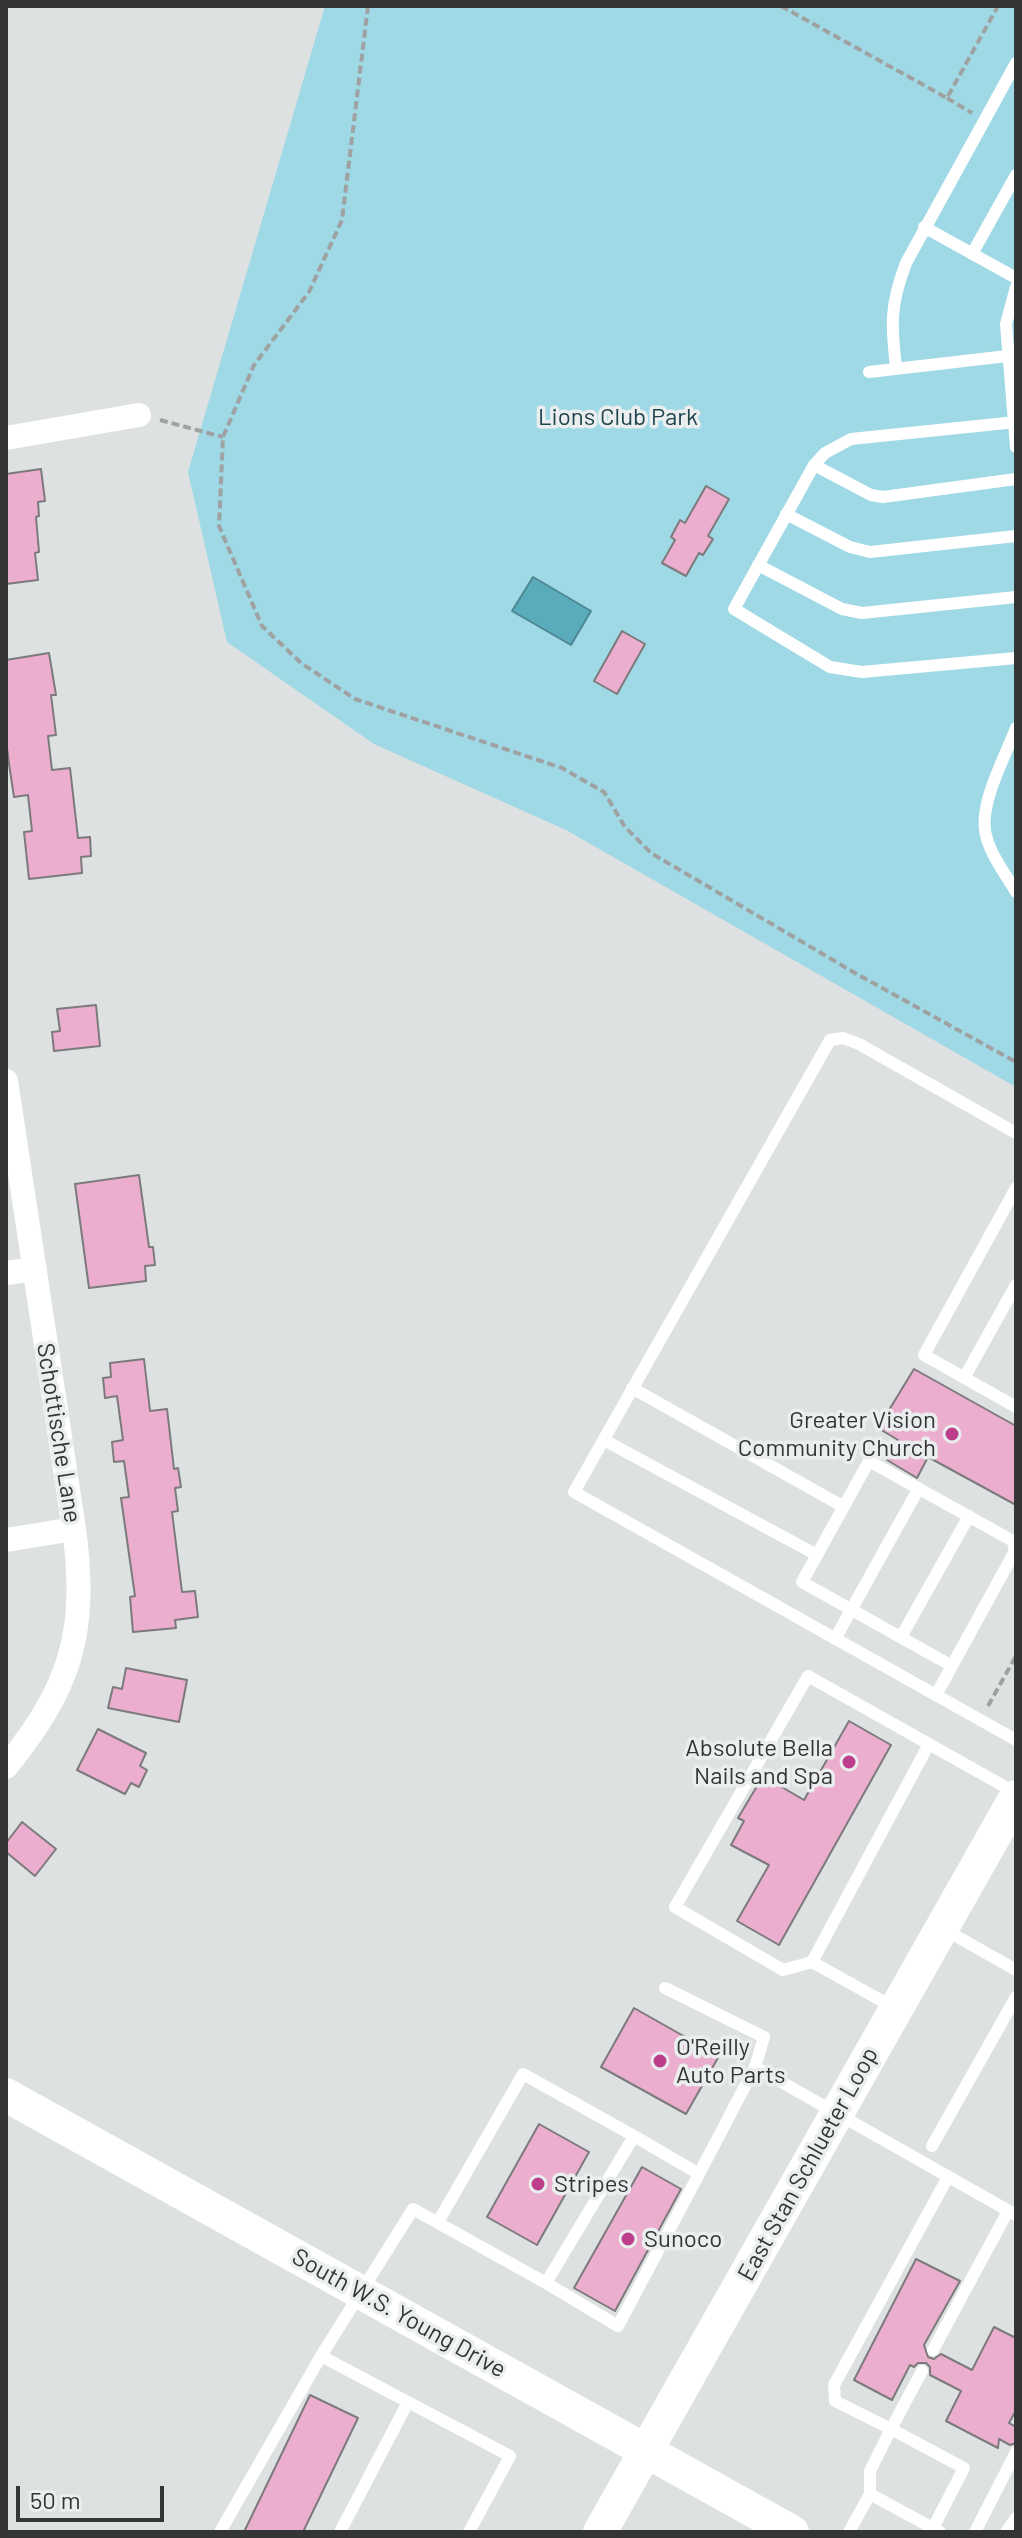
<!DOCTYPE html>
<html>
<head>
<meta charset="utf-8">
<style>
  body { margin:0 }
  #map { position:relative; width:1022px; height:2538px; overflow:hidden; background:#dde1e1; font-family:Barlow,sans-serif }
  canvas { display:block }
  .frame { position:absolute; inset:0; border:8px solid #343535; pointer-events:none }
  .scale { position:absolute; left:16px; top:2486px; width:148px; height:36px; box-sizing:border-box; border:4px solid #343535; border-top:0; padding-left:10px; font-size:24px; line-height:28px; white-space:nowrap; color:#343535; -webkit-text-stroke:6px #eaeeef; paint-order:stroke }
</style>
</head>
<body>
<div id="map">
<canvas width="1022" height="2538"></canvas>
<div class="frame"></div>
<div class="scale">50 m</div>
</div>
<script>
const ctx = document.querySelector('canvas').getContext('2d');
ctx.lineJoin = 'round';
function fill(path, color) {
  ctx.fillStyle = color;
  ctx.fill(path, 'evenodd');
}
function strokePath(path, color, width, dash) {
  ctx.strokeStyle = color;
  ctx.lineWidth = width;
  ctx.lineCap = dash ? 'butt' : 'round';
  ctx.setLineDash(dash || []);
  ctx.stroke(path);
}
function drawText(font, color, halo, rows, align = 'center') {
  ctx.font = font + ' Barlow,sans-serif';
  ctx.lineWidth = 7;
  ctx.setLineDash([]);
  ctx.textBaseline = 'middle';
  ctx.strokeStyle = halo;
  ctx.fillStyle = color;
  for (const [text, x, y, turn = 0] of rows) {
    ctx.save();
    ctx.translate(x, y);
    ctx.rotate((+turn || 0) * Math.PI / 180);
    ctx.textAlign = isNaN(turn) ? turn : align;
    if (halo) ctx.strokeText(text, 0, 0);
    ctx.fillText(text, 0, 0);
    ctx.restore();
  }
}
fill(new Path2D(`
  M325,6H1016V1087L566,830L374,744L227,642L188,472Z`), '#9fd9e5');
const water = new Path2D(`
  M533,577L591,611L571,645L512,611Z`);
fill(water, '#5aabbb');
strokePath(water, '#4f8893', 2);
const building = new Path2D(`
  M41,469L45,501L38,502L39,516L36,517L39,552L35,553L38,580L6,584V474Z
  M706,486L729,499L708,536L713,539L703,555L699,553L686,576L662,563L675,540L671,537L680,520L685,523Z
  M622,631L645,644L617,694L594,681Z
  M49,653L56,695H51L56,735L48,736L52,770L70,768L78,838L90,837L91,856L81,857L82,873L29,879L24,832L32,831L28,795L14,797L9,764L6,740V660Z
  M96,1005L100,1046L54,1051L52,1032L60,1031L57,1009Z
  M139,1175L149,1247H153L155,1265L145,1266L146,1281L89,1288L75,1184Z
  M144,1359L150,1411L167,1409L174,1469L178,1468L181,1487L175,1488L178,1511L172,1512L182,1592L195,1591L198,1617L175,1620L176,1628L133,1632L130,1597L135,1596L121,1498L129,1497L124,1461L114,1462L112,1442L123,1440L117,1396L105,1398L103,1378L111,1377L110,1363Z
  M914,1369L1016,1426V1505L928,1457L917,1478L887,1460L898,1440L878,1428Z
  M126,1668L187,1680L179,1722L108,1708L113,1687L122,1689Z
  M849,1721L891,1745L779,1945L737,1921L769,1865L731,1845L744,1821L738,1818L763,1776L804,1800Z
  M98,1729L146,1753L140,1766L147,1770L139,1787L131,1783L125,1794L77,1770Z
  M22,1822L56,1849L35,1876L6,1852V1843Z
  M634,2008L719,2056L686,2114L601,2067Z
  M539,2124L589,2152L537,2245L487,2217Z
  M642,2167L681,2189L615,2311L574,2288Z
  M916,2259L960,2281L924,2345L928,2357L934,2359L941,2354L972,2370L994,2327L1016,2338V2410L1009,2423L1016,2427V2443L1010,2445L999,2439L998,2448L946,2421L961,2391L930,2375V2367L926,2363H918L914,2367L910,2365L892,2400L854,2380Z
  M310,2395L358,2418L303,2532H244Z`);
fill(building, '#ebaece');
strokePath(building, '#7d7a7c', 2);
strokePath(new Path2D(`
  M368,6L342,220L309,292L254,365L223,437L219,526L262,626L301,663L355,699L562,768L604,792L625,827L651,853L855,973L1016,1062
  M781,6L947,98L998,6
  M947,98L972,113
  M160,420L223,437
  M988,1706L1016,1656`), '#9fa2a2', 4, [8, 4]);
strokePath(new Path2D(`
  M924,227L1016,278
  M972,254L1016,175
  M1016,287L1006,324L1016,447
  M896,367C891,324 890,305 906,263L1016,63
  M869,372L1016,355
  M1016,422L851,439L825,453L814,465L734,609L830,667L862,672L1016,658
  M814,465L871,495L883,497L1016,479
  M786,514L850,547L870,552L1016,536
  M758,565L842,609L862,613L1016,597
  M1016,728C1005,757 981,800 985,830C988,852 1005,873 1016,892
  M1016,1133L859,1044L843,1038L830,1040L574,1492L1016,1740
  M1016,1188L924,1355L1016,1407
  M964,1378L1016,1285
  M632,1388L844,1507
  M604,1440L817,1555
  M901,1637L969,1516
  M835,1639L919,1488
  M936,1695L1015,1551L1013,1541L869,1461L802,1582L952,1666
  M942,1928L1016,1970
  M812,1962L929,1744
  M665,1988L764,2037L755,2067
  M893,2007L812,1962L783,1970L675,1907L808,1676L1016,1793
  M932,2146L1016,1997
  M699,2174L755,2067L1016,2215
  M546,2283L618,2326L699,2174L634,2136
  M933,2350L1008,2211
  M321,2356L510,2456L469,2532
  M922,2371L891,2429L964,2468L933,2528
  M220,2532L321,2356L413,2209L546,2283L634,2136L523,2074L438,2222
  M340,2532L408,2402
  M849,2532L870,2494
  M940,2532L870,2494V2471L891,2429L835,2401L834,2385L948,2177
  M975,2532L1016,2452
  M1006,2532L1016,2518`), '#fff', 12);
strokePath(new Path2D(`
  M6,438L139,415
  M6,1081L74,1529C88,1632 71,1687 6,1767
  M6,1273L35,1269
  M6,1540L74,1529`), '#fff', 24);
strokePath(new Path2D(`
  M6,2095L792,2532
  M600,2532L1016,1797`), '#fff', 34);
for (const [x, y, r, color] of [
  [952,1434,8,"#bd3f8c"],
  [849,1762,8,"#bd3f8c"],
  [660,2061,8,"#bd3f8c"],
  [538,2184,8,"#bd3f8c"],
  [628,2239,8,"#bd3f8c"]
]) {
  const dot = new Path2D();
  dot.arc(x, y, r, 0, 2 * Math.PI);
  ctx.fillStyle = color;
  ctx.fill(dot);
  strokePath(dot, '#eaeeef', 3);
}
drawText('24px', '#1e444c', '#eaeeef', [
  ["Lions Club Park",618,417]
]);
drawText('24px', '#343535', '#eaeeef', [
  ["Greater Vision",936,1420,"right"],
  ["Community Church",936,1448,"right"],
  ["Absolute Bella",833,1748,"right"],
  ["Nails and Spa",833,1776,"right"],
  ["O'Reilly",676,2047],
  ["Auto Parts",676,2075],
  ["Stripes",554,2184],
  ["Sunoco",644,2239]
], 'left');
drawText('24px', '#343535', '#eaeeef', [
  ["Schottische Lane",59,1433,81],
  ["East Stan Schlueter Loop",808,2164,-61],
  ["South W.S. Young Drive",399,2313,29]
]);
</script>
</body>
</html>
